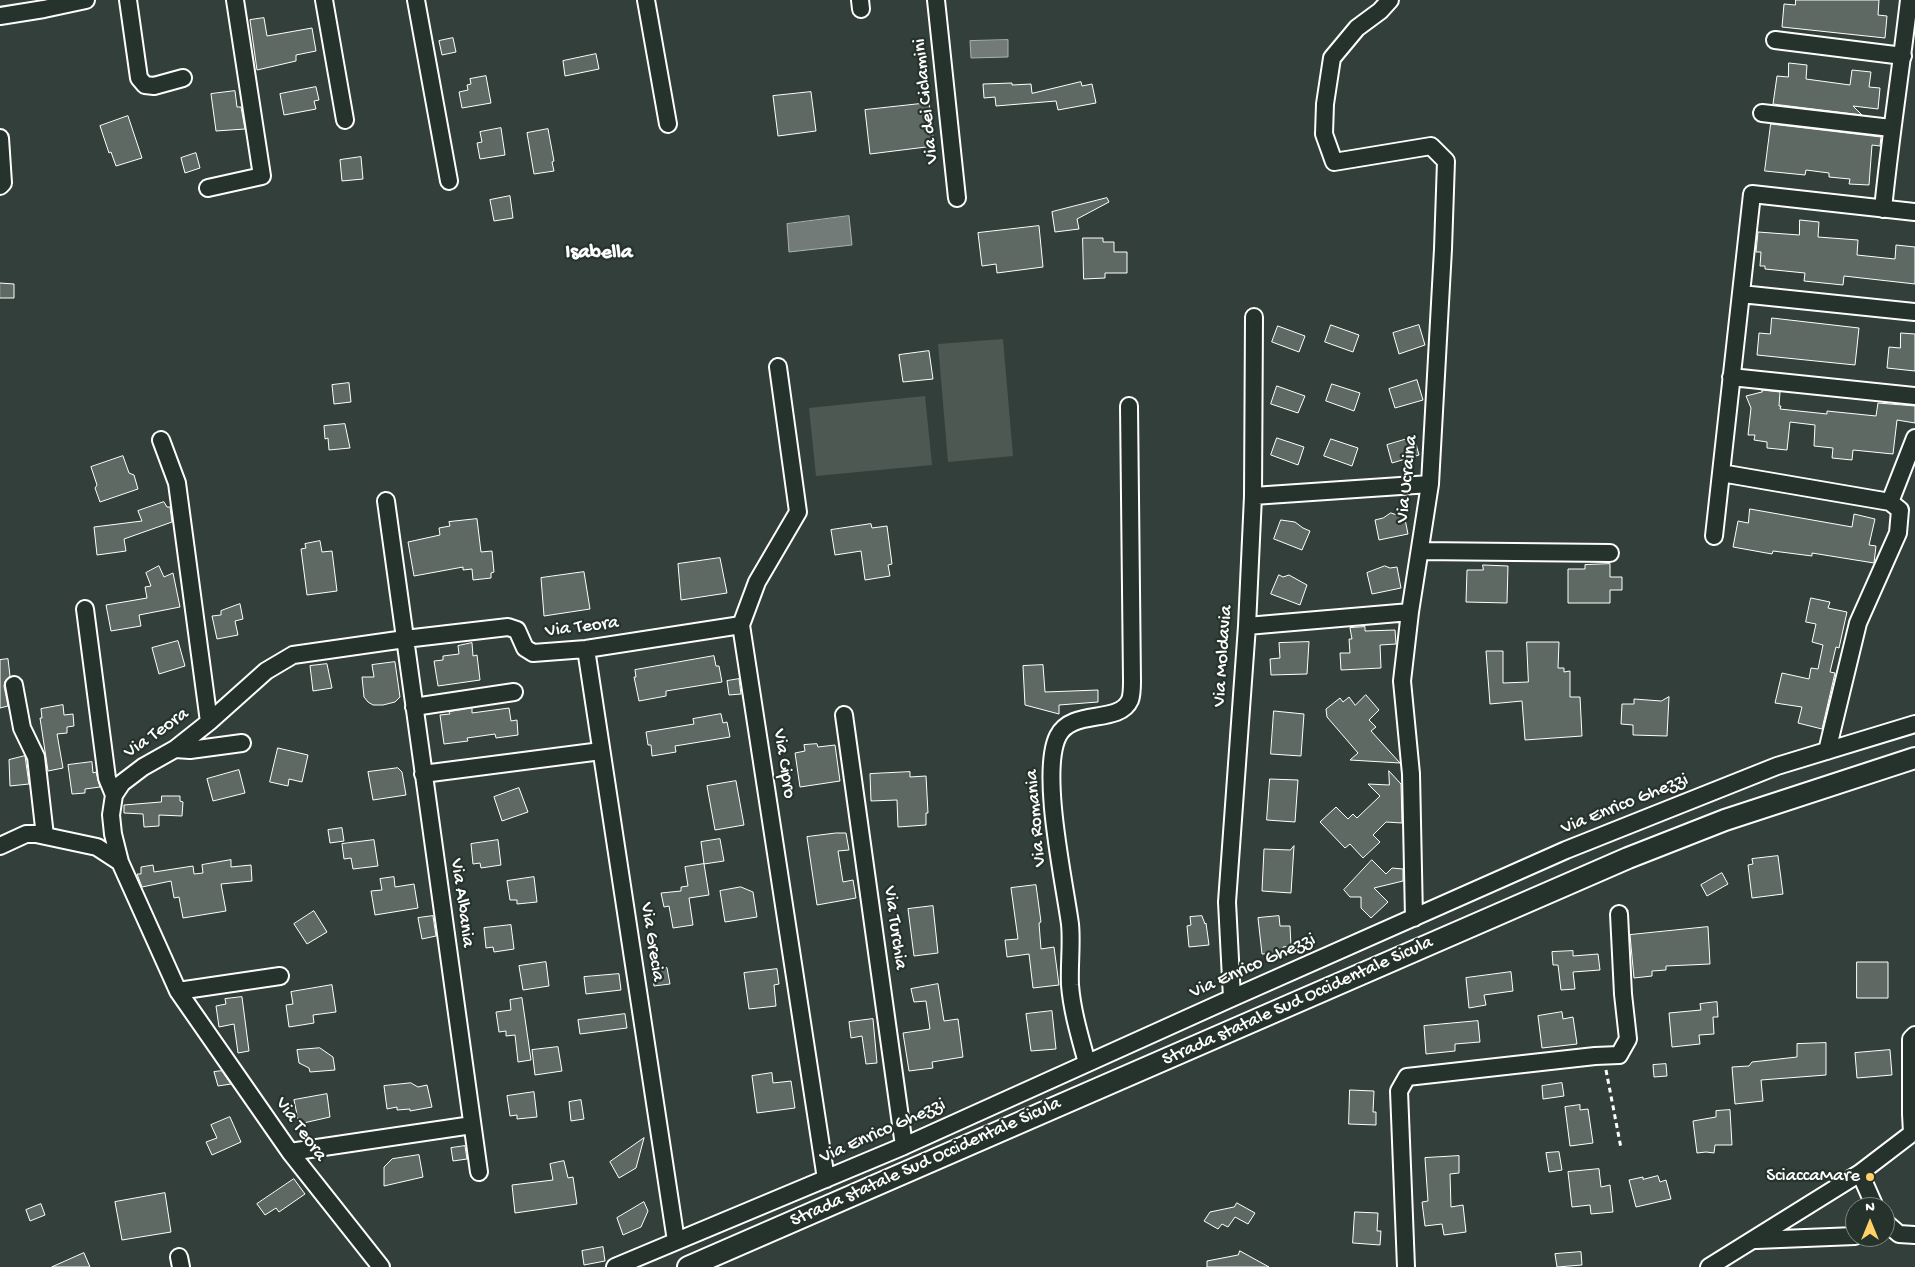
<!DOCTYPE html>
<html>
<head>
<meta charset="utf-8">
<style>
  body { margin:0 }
  #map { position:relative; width:1915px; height:1267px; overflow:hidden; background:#333f3a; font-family:"Gochi Hand",sans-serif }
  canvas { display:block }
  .north { position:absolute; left:1845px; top:1197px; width:50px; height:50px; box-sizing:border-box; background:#26332d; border:1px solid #7d8581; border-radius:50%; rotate:0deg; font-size:14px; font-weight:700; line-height:20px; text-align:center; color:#fff }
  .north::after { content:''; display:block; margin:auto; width:18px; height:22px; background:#ffd166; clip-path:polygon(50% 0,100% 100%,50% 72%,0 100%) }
</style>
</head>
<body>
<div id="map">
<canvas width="1915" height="1267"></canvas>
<div class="north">N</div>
</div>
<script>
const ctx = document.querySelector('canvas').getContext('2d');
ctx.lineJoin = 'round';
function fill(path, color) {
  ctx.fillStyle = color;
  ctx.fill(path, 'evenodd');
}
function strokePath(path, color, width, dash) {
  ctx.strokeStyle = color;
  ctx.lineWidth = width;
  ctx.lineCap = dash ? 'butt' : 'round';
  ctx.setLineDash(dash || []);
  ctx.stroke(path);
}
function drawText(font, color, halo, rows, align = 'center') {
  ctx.font = font + ' "Gochi Hand",sans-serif';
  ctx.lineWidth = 4.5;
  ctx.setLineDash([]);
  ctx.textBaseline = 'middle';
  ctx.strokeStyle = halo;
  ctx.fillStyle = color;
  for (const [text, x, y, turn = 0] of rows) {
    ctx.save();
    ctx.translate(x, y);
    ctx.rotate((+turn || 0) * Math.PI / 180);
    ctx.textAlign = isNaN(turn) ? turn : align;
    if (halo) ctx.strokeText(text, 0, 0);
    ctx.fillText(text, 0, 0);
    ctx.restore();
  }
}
fill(new Path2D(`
  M1003,339L1013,456L948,462L938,344Z
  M925,396L932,465L816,476L809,408Z`), '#4d5853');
const water = new Path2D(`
  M1008,40V57L971,58L970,41Z
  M849,216L852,245L789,252L787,224Z`);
fill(water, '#737b78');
strokePath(water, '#abb0ae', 1);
const building = new Path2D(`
  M1796,0H1879L1878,15L1887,16L1885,38L1782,27L1784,4L1795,5Z
  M264,18L267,36L312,28L316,51L296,55V61L257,70L250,20Z
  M453,38L456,52L442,55L439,41Z
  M596,54L599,69L565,76L563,61Z
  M1789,63L1807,65L1806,79L1850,85L1852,70L1871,72L1869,87L1880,88L1878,109L1853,106L1862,115L1773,104L1777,76L1788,77Z
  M486,76L491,103L462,108L459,92L468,90L467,85L471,84L470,79Z
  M1081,82L1082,86L1092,84L1096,103L1058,110L1056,101L996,106L995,97L984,98L983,84L1012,83V85L1031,84L1032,93Z
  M316,87L319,100L314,101L316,109L284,115L280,94Z
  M235,91L237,107H241L245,129L216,131L211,94Z
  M811,92L816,131L778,136L773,96Z
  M929,103L934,146L870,154L865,110Z
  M128,116L142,158L116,166L111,152L109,153L100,126Z
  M1771,124L1881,137L1880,146L1872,145L1869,185L1849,184L1850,179L1829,177V173L1806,170L1805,175L1765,171Z
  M501,128L505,155L480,159L477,143L482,142L480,132Z
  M548,129L554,161L552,162L554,171L534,174L527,133Z
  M196,153L200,168L185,173L181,158Z
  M361,157L363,179L342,181L340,160Z
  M510,196L513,218L494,221L490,200Z
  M1107,198L1109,202L1077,219L1079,229L1055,232L1052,212Z
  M1800,220L1819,222L1818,237L1858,240L1857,255L1895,259L1896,245L1915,247V284L1844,276L1843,285L1804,281L1805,273L1765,269V266H1760L1761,252H1756L1758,232L1799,235Z
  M1039,226L1043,267L997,273L996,264L982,266L978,233Z
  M1083,238H1103V242H1114V252H1127V273H1105V278L1084,279Z
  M0,283L14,284V298H0Z
  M1772,318L1859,328L1855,365L1757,355L1759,333L1770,334Z
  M1331,325L1359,335L1353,352L1325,342Z
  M1419,325L1425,345L1399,354L1393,333Z
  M1278,326L1305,336L1299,352L1272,342Z
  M1901,333L1915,334V371L1887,368L1889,347L1900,348Z
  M929,351L933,379L903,382L899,355Z
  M1417,380L1423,400L1395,408L1389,389Z
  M349,383L351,402L334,404L332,385Z
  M1332,384L1360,393L1354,411L1326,401Z
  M1277,386L1305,396L1298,413L1271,404Z
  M1762,390L1780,392L1779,406H1781L1780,409L1827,414V411L1876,416L1878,403L1915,406V423L1897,420L1893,454L1853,450L1852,460L1832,458L1833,448L1814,446L1815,425L1790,422L1787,450L1767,448V442L1754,440L1755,435H1748L1751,408L1746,396L1762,392Z
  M345,424L350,448L329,450L328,438L325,439L324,426Z
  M1414,437L1419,455L1392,463L1387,445Z
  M1277,438L1304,447L1298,465L1271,455Z
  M1331,439L1358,448L1352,466L1324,456Z
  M123,456L129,473L134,475L138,489L100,502L95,488L97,485L91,467Z
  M164,502L167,507H170L172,522L124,539L126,551L97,555L94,527L142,521L138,511Z
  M1750,509L1852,527L1854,514L1875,519L1869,545L1876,546L1874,563L1812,553V556L1773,551L1772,554L1733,547L1738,521L1748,523Z
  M1391,513L1397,515L1404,514L1408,534L1379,540L1375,520L1383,518Z
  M477,519L481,552L492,551L494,572L491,573V578L473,580L472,569L463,570V567L414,576L408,542L440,535L439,528L450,526L449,522Z
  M1281,520L1295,522L1303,528L1310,531L1302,550L1274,539Z
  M871,524L872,528L887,526L892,564L888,565L890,576L865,580L861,551L835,555L831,530Z
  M320,541L322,552L332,551L337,591L307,595L301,549L306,548L305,544Z
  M720,558L727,593L681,600L678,564Z
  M1610,564V577H1622V590H1610V603H1568V569H1585V565Z
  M1483,565L1508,566L1507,603L1466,602L1467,570H1483Z
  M159,566L164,577L173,573L180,607L139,615L141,626L111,631L106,605L147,598L145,587L151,586L146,573Z
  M1385,566L1390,568L1397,567L1401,588L1372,594L1367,573Z
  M584,572L590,609L544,616L541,578Z
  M1279,575L1283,577L1289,575L1307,585L1300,605L1271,594Z
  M1811,598L1830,602L1828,608L1847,612L1839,648L1836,647L1830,672L1835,673L1822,729L1798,723L1802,707L1775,703L1782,673L1809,679L1811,668L1818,669L1823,645L1812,642L1816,624L1806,622Z
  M240,604L243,619L235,621L238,635L217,639L212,616L221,615V611Z
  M1365,627V631L1395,630L1396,644L1380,645L1381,668L1341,670L1340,653H1350L1349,639H1352L1350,628Z
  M178,641L185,666L159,674L152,648Z
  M1309,642L1307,674L1271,675L1270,659L1280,658L1279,643Z
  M1527,642H1559L1558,668H1564V672L1570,671V697H1580L1582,736L1525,740L1522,701L1490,704L1486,651H1503V683L1528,682Z
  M472,643L473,656L477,655L480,680L438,686L434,661L443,660V656L459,654L458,646Z
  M714,656L716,666H719L722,682L666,691V696L639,701L634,677H636L635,670Z
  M8,659L10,676L5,681L4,686L8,706L0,708V660Z
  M395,662L400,697L395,702L383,705H373L368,702L364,697L362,677H374L372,665Z
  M327,664L332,688L313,691L310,666Z
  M1043,665L1045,692L1098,690V702L1059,705V714L1025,705L1023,666Z
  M739,679L741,694L729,695L727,681Z
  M1366,695L1379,710L1369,720L1376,727L1371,731L1400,763L1350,760L1358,753L1327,717L1326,709L1340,698L1343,702L1349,697L1355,705Z
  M1669,697L1667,736L1633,735V725L1621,724L1622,704H1634V699L1661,701Z
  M63,705L64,715L73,714L74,726L67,727V733L57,734L63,768L48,771L40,718H42L41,709Z
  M472,708V713L509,708L511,721L517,720L518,735L496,738L495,734L467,738L468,741L444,744L440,715L450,714L449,712Z
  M1274,711L1304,714L1301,756L1271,754Z
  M721,714L723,723L727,722L730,737L675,746L676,752L652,756L651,745H648L646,732L694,724L693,719Z
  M817,744L818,747L835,745L840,781L800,787L795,753L805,751L804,745Z
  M278,748L308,755L302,782L289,779L288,786L270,782Z
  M25,756L29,784L10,786L9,760Z
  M92,762L93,773L96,772L100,787L85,789V793L72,794L68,765Z
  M398,768L402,772L406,795L373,800L368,772Z
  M239,770L245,793L213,801L207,779Z
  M1389,771L1401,784L1402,823L1386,822L1373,835L1380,842L1363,858L1350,844L1345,848L1320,822L1336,807L1348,819L1353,814L1357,818L1380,796L1368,784L1389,785Z
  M910,772V777L926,776L928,813H926V825L898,827L897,800L871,801L870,774Z
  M1270,779L1298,780L1295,822L1267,820Z
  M736,781L744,825L715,830L707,786Z
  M519,788L528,812L502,821L494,797Z
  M162,796H180V801L183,802L182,816L159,815V826L144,827L143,814L124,813V805L161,802Z
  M342,828L344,841L330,843L328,830Z
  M836,833H846L849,850L838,851L843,882L853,880L856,898L817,905L807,837Z
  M720,839L724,861L704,864L701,842Z
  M374,840L378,866L353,869L351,858L344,859L342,844Z
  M498,840L501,865L481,868L480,863L473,864L471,844Z
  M1294,846L1291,893L1262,891L1264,849L1290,850Z
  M1778,856L1783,894L1752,898L1748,865L1753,864L1752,859Z
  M231,860V867L251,865L252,881L221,884L226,911L183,918L179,897L174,898L171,881L142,887L137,874H141V867L153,865L154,872L193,866L194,874L203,873L202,865Z
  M1372,860L1386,874L1392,868L1403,869V881L1374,888L1388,902L1371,918L1361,908V897H1350L1344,890Z
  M704,864L709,895L689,898L693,925L673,928L669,906L664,907L661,893L681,891V887L688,886L685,867Z
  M1722,873L1728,884L1707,896L1701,885Z
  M394,877L395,887L414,884L418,908L375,915L371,891L382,890L380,879Z
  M534,877L537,902L517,904V900H510L507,881Z
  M1036,885L1041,922L1039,923L1041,949L1054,947L1059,985L1033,988L1029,954L1007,957L1005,940L1018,939L1011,888Z
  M741,887L753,892L757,917L725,922L720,891Z
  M933,906L938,953L914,956L908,909Z
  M314,911L327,932L307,944L294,924Z
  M433,916L436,936L422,939L418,918Z
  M1202,916L1205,924L1206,923L1209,945L1189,947L1187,926L1191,925L1190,917Z
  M1279,916L1280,926H1290L1291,946L1283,947V953L1262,954L1258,918Z
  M511,925L514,949L494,952L493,947L486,948L484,928Z
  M1708,927L1710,964L1666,966V970L1652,971V976L1634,978L1630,935Z
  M1573,951V956L1598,954L1600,970L1573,972L1575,989L1561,990L1558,965H1553L1552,952Z
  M546,962L549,986L523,990L519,966Z
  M1857,962H1888V998H1857Z
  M667,968L670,984L654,986L652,970Z
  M777,969L779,984L774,985L776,1006L749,1009L744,973Z
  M1511,972L1513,991L1484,995L1486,1005L1469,1008L1466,978Z
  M619,974L621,990L586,994L584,977Z
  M938,984L944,1021L958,1019L963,1057L932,1062L933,1068L909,1071L903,1033L930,1029L926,1001L914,1002L911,989Z
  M332,985L336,1012L313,1015L314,1023L289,1027L286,1005L293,1004L291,992Z
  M242,997L249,1051L238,1053L234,1024L219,1027L216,1006L226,1004L225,999Z
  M522,998L531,1060L518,1062L515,1035L506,1036V1031L499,1032L496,1012L511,1010L510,1000Z
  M1717,1002L1718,1017H1713L1714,1034L1699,1035L1700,1044L1672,1047L1669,1013L1701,1010L1700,1004Z
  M1052,1011L1056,1049L1031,1051L1026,1014Z
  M1562,1012L1563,1019L1573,1017L1577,1044L1542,1048L1538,1016Z
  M625,1014L627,1028L580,1034L578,1020Z
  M873,1019L877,1063L866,1064L862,1036L851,1038L849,1022Z
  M1478,1021L1480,1042L1455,1044V1051L1426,1054L1424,1026Z
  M1826,1043V1075L1761,1080L1763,1101L1735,1104L1732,1067L1749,1066L1752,1062L1797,1057V1044Z
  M558,1047L562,1071L535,1075L532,1050Z
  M320,1048L333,1057L335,1070L310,1072L309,1068L299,1063L297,1050Z
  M1890,1050L1892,1075L1857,1078L1855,1053Z
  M1666,1064L1667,1076L1654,1077L1653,1065Z
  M222,1071L231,1084L218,1086L214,1072Z
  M772,1073L773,1083L791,1081L795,1108L757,1113L752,1076Z
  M411,1083L418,1087L427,1085L432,1107L410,1111V1109L397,1110V1107L387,1109L384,1086Z
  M1562,1083L1564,1096L1543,1099L1542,1086Z
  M1350,1090L1374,1091L1373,1112H1376V1125L1349,1124Z
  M534,1092L537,1117L517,1119V1115L510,1116L507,1096Z
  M327,1094L330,1117L299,1124L294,1100Z
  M581,1100L584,1119L571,1121L569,1102Z
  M1580,1105V1110L1588,1109L1593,1143L1570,1146L1565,1107Z
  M1730,1110L1732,1145H1715L1714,1153L1706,1152L1697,1153L1693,1121L1716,1117V1111Z
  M230,1117L241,1142L212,1155L206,1142L217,1138L211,1125Z
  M644,1138L636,1168L619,1178L610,1162Z
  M465,1146L467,1159L453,1161L451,1148Z
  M1559,1152L1562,1170L1549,1172L1546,1153Z
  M419,1155L423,1177L384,1186V1167L392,1159Z
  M1459,1156V1173L1450,1174L1451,1207L1463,1205L1466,1232L1444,1235L1442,1224L1425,1226L1422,1202L1428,1201L1425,1158Z
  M564,1161L568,1178L573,1177L577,1204L515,1213L512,1185L553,1180L550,1164Z
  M1599,1169L1601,1187L1610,1185L1613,1212L1591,1214L1590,1205L1572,1207L1568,1172Z
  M1658,1176L1660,1182L1666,1180L1671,1199L1636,1207L1629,1180L1643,1177V1179Z
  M294,1179L305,1194L279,1212L276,1208L265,1215L257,1204Z
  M165,1193L171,1232L122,1240L115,1202Z
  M644,1202L648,1211L641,1227L623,1235L617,1218Z
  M1237,1203L1255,1213L1248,1224L1235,1217L1228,1227L1222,1224L1218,1229L1204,1221L1210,1212L1234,1207Z
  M41,1204L45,1215L30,1221L26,1210Z
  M1355,1212L1378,1213L1377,1231H1381L1380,1245L1353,1243Z
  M603,1247L605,1261L584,1265L582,1251Z
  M1240,1251L1269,1267H1207V1261L1238,1255Z
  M1581,1252L1582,1265L1557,1267L1555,1254Z
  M84,1253L90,1267H52Z`);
fill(building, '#5f6964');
strokePath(building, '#fff', 1);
const minor = new Path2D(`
  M128,0L139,78L145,85L154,86L183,78
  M324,0L345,120
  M416,0L449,181
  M646,0L668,124
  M860,0L861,9
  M936,0L957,198
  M1390,0L1380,11L1357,28L1332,58L1325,104L1324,134L1334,162L1431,146L1446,161L1443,249L1430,484L1410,612L1402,681L1411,774L1414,918
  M0,16L44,9L86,0
  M1775,40L1903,56
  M1762,113L1891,128
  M0,138L3,183L0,186
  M208,188L262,176L235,0
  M1883,209C1890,139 1901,70 1909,0
  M1741,294L1915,312
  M778,367L798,512L757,582L741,625L826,1179
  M1731,377L1915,396
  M161,440L177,483L209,722
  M1721,473L1890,502L1900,510L1898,533L1858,623L1827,751
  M1253,496L1430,484
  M386,501L479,1172
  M1890,502L1915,438
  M1714,536L1752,194L1915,212
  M1420,551L1610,553
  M85,609L107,778L114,795
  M1247,626L1410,612
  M586,649L676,1241
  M14,685L22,728L36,757L45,836
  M414,707L514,692
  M844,715L904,1146
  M175,749L190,750L242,743
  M423,774L601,751
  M0,846L26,834H36L97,847L120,862
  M178,991L280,976
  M1232,998L1227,902L1247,626L1253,496L1254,317
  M1087,1063C1080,1037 1072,1011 1070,985C1069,965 1072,944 1070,924C1064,880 1040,772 1058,736C1072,708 1119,725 1130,700C1132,695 1132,687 1132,681L1129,406
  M1912,1133L1911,1114V1039L1915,1035
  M290,1152L472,1125
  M1860,1173L1875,1207
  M1885,1222L1899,1234L1915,1235
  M1756,1240L1855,1236
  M179,1257L181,1267
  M381,1267L290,1152L178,991L120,862L113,834L111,815L114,795L122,783L143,767L175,749L209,722L266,671L293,655L405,639L508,627L517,630L525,648L533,653L586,649L741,625
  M615,1267L904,1146L1232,998L1566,850L1777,766L1915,724
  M1406,1267L1399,1091L1407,1077L1595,1056L1619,1055L1628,1039L1623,994L1619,914
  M1709,1267L1860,1173L1915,1131`);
const major = new Path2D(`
  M688,1267L1628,858L1725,820L1915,758`);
strokePath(minor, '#fff', 20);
strokePath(major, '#fff', 24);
strokePath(new Path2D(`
  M1606,1070L1621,1148`), '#fff', 3, [5, 4]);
strokePath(minor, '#26332d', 16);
strokePath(major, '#26332d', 20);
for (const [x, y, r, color] of [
  [1870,1177,5,"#ffd166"]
]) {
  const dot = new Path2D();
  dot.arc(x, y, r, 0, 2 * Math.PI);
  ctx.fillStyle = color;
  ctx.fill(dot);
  strokePath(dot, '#26332d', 2);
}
drawText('19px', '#fff', '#26332d', [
  ["Via dei Ciclamini",927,101,-96],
  ["Via Ucraina",1408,479,-84],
  ["Via Teora",582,628,-7],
  ["Via Moldavia",1224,656,-86],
  ["Via Teora",157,734,-35],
  ["Via Cipro",783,764,81],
  ["Via Enrico Ghezzi",1625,805,-22],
  ["Via Romania",1037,818,-95],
  ["Via Albania",461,903,82],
  ["Via Turchia",894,928,82],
  ["Via Grecia",651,942,81],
  ["Via Enrico Ghezzi",1253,967,-24],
  ["Strada statale Sud Occidentale Sicula",1298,1002,-24],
  ["Via Teora",300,1130,54],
  ["Via Enrico Ghezzi",883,1132,-24],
  ["Strada statale Sud Occidentale Sicula",926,1163,-24]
]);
drawText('19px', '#fff', '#26332d', [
  ["SciaccaMare",1860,1177]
], 'right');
drawText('bold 21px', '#fff', '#26332d', [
  ["Isabella",599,254]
]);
</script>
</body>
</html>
